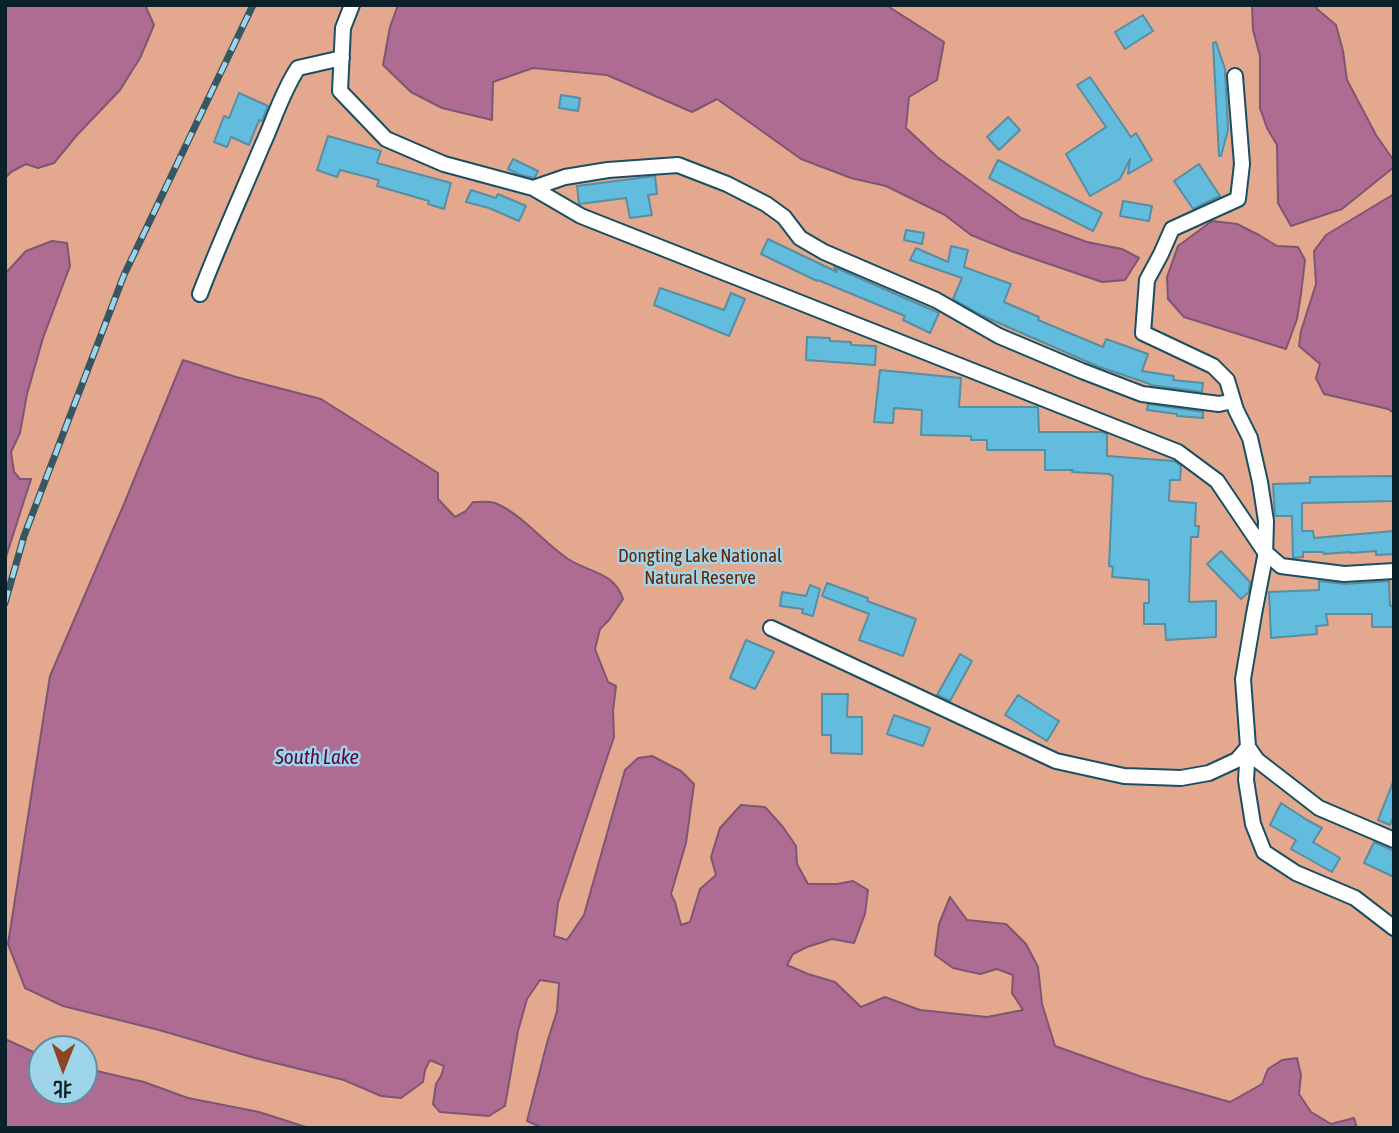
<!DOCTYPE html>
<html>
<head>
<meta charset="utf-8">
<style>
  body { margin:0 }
  #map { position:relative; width:1399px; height:1133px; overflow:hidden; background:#9ed5ea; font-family:"Asap Condensed","Noto Sans SC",sans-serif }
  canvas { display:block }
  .frame { position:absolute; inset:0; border:7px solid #0b2129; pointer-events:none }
  .north { position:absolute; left:28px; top:1035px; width:70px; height:70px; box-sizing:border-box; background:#9ed5ea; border:2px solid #638d9d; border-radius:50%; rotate:181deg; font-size:19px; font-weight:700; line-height:28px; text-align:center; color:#0b2129 }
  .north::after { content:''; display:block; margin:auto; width:24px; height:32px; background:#8d4523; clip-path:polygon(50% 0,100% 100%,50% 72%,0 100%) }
</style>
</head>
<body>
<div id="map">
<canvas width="1399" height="1133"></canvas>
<div class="frame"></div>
<div class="north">北</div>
</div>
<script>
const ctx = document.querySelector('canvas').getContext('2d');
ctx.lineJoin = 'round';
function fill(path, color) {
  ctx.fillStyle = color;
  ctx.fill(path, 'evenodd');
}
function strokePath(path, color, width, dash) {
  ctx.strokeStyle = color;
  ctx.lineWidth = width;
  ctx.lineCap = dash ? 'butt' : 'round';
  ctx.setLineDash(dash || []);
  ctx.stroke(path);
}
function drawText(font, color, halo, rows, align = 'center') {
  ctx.font = font + ' "Asap Condensed",sans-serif';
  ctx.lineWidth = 5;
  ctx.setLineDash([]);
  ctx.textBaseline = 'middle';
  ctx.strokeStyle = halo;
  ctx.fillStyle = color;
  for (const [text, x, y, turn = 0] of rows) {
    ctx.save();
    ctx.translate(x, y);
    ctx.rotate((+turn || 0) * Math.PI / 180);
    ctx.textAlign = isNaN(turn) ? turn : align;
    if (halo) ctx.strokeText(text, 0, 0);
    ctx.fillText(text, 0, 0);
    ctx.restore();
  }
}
fill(new Path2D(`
  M5,5H1394V1128H5ZM42,1049H84V1091H42Z`), '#e3a88e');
const water = new Path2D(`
  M5,5H145L154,25L140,58L120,90L77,135L54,163L38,168L26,164L11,172L5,178Z
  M398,5H886L944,42L937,80L909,97L906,128L937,157L1021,218L1087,242L1122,249L1139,258L1125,280L1102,282L1011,251L971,235L945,215L886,186L851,178L801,159L717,99L692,112L607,75L533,68L493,82L492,120L442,108L411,92L383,65L390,27Z
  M1252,5H1316L1317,9L1336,25L1343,51L1347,80L1376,135L1394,161V167L1342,209L1291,226L1278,203L1277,145L1267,128L1260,108V56L1253,30Z
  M1394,194V413L1388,409L1324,394L1316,378L1320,364L1299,346L1301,331L1316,284L1314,251L1326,235Z
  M1212,221L1237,224L1259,235L1277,246L1298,247L1305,260L1301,294L1297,319L1286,349L1184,317L1168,299L1167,277L1178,246Z
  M52,241L67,243L70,266L43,338L27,394L20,433L11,452L14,472L20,479H31L5,560V274L26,251Z
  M183,360L236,377L321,399L438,473V499L455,517L466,511L473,502C480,502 488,501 495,503C522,514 544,543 568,559C590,573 614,572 623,599L609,620L600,629L595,649L608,682L616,686L613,711L614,737L558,903L554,936L567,940L584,915L625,770L638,758L652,756L681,771L694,784L686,843L671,894L675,902L681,925L690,922L700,889L716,875L711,857L720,828L741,805L765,807L783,827L796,846L797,864L808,884H837L853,881L868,890L865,914L854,943L832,939L807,947L793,954L787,965L808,974L835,982L861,1007L885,997L920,1010L987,1017L1023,1010L1012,993L1013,975L997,969L980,974L953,968L935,955L939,924L950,897L967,920L1006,924L1026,944L1038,967L1042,1004L1055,1046L1142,1077L1230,1102L1262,1084L1268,1069L1282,1060L1297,1058L1301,1075L1299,1094L1311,1112L1331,1124L1354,1118L1357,1128H543L527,1121L547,1043L557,1011L559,983L540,980L527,999L518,1031L505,1106L489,1116L440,1112L433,1104L436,1084L441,1076L444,1066L430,1060L425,1070L423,1082L401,1098L381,1096L344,1080L255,1058L159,1030L63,1006L25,988L8,944L50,676L124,504Z
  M5,1039L42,1056V1091H84V1068L144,1082L188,1098L259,1112L309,1128H5Z`);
fill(water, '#ae6c92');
strokePath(water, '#7d5672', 2);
const building = new Path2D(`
  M1143,15L1153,31L1125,49L1115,32Z
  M1216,42L1225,69L1228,130L1221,156H1219L1213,43Z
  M1090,77L1131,137L1136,133L1152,160L1128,174L1130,159L1120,179L1090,196L1066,154L1106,127L1077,85Z
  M239,93L268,106L262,121L259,120L249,145L231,137L227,147L214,142L224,116L229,118Z
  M561,95L580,98L578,111L559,108Z
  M1008,117L1020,130L999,150L987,137Z
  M328,136L381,151L377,163L451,183L444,209L428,204L429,201L377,186L379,180L340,170L337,177L317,170Z
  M513,159L538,171L535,177L533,178L518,174L508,169Z
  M998,160L1102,213L1093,231L989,178Z
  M1199,164L1220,196L1193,209L1174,181Z
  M655,176L657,194L648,195L652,215L630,218L626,198L579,204L577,186Z
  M471,190L496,198L498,194L526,206L519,221L489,208L466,202Z
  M1123,201L1152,206L1149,221L1120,216Z
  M906,230L924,233L922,244L904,240Z
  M768,239L837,272L834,267L939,313L930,333L903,320L905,316L818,280L817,281L761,254Z
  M951,246L968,250L964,267L1011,284L1004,302L1039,317L1038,320L1103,347L1106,339L1148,354L1142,371L1174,376L1173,380L1203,383L1202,392L1150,385V384L1097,366L983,316L953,299L962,278L910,260L916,248L948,262Z
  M660,288L724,310L731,293L745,299L729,336L654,305Z
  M807,337L830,338V341L851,342V345L876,346L875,365L806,360Z
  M880,370L961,378L959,407H1038L1039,432H1102L1107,434V456L1174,461L1181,466L1180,480H1170L1169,501L1196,503L1195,526H1199L1198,537H1191L1189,602L1216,601V637L1166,640L1165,624H1144V603H1149V580L1112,577L1113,567L1109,566L1113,476L1110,475V474L1072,472L1073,470H1045V450H987V440H971V436L921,435L922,410L894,408L893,423L874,422Z
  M1148,404L1203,412V418L1177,416V414L1147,410Z
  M1394,476V501L1302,503V531H1313L1314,538L1394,531V554L1376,555V551L1350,553V552L1324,554L1323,552H1303V557L1293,558L1292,516H1275L1273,484L1310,483V477Z
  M1221,551L1250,582L1249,592L1241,599L1207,564Z
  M1319,581L1345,584L1389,581L1390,606H1394V627H1372V614H1326L1328,625L1316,626L1317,634L1271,638L1269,592L1319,590Z
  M827,583L868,598L867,601L916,619L903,656L859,640L869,614L822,596Z
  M810,585L820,589L813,616L802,613L803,609L780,606L782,592L806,596Z
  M746,640L774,652L755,689L730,678Z
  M960,654L972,661L950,701L937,695Z
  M822,694H848L847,717H862V754L831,753V735H822Z
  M1018,695L1059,721L1047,741L1005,715Z
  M894,715L930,728L923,746L887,734Z
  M1393,782L1394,815L1390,825L1378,820Z
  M1281,803L1307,820L1322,828L1313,842L1340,858L1332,872L1291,849L1296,840L1270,825Z
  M1374,842L1394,851V877L1364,863Z`);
fill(building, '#62bcdd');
strokePath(building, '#598da1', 2);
const minor = new Path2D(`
  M352,5L343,28L340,91L386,139L444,164L533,188L581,216L1178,452L1217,481L1265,552L1281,566L1344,574L1394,571
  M533,188L565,177L608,170L678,165L727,184L766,204L784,217L800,238L824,252L936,300L999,336L1082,371L1142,394L1219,404L1233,401
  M200,294C219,244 241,196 262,146C274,120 282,92 298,68L342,58
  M771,628L1056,761L1124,776L1181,778L1209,773L1237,760L1248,747L1243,679L1254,614L1265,557L1266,521L1260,482L1250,438L1236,410L1227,380L1213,366L1143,333L1147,280L1161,254L1172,229L1238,199L1242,164L1235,76
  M1248,747L1246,780L1253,824L1264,852L1296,873L1355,898L1394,928
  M1248,747L1257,760L1319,808L1394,840`);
strokePath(minor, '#184f61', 18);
strokePath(minor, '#fff', 14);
const rail = new Path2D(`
  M5,603L24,536L124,275L253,5`);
strokePath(rail, '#365661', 7);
strokePath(rail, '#9ed5ea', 4.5, [13]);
drawText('19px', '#682702', '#9ed5ea', [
  ["Dongting Lake National",700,556],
  ["Natural Reserve",700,578]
]);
drawText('italic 21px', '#5b0742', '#9ed5ea', [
  ["South Lake",317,757]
]);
</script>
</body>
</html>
